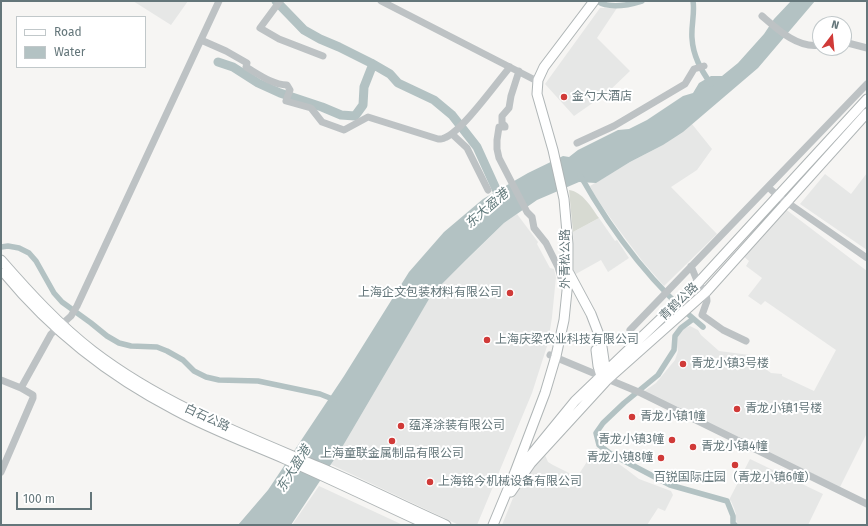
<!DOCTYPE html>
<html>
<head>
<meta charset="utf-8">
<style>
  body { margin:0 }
  #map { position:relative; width:868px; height:526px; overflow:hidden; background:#f6f5f3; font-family:"Fira Sans",sans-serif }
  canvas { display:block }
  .frame { position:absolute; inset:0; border:2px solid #64767a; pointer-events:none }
  .legend { position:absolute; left:16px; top:16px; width:130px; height:52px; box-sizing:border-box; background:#fff; border:1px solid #c1c8ca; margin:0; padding:5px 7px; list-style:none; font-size:12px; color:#64767a }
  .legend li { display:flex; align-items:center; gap:8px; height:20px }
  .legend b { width:20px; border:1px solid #c1c8ca }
  .north { position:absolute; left:812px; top:16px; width:40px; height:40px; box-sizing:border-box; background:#fff; border:1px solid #c1c8ca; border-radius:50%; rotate:16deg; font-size:11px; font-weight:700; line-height:16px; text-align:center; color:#64767a }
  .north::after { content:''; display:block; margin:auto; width:14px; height:18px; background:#d03a38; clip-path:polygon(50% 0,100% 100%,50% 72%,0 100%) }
  .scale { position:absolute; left:16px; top:492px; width:76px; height:18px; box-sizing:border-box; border:2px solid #64767a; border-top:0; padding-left:5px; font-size:12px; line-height:14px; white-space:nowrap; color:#64767a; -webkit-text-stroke:3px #fff; paint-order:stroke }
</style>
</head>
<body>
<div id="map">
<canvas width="868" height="526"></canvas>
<div class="frame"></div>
<ul class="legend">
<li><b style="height:5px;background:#fff"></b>Road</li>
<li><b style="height:11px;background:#b3c2c3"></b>Water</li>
</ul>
<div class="north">N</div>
<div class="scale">100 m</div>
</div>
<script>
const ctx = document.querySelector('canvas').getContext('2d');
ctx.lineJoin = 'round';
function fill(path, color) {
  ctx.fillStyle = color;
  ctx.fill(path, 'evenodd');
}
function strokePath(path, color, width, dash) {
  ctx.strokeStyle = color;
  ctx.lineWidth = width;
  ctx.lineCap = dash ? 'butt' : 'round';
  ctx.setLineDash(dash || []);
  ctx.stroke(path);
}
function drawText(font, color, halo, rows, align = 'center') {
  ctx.font = font + ' "Fira Sans","Noto Sans SC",sans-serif';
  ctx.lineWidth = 4;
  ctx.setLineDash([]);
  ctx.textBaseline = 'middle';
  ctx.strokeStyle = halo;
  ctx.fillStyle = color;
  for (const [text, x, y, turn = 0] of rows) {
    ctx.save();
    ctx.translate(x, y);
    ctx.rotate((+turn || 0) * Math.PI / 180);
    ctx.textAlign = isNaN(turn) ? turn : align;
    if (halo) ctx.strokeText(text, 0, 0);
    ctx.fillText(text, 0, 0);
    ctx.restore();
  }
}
fill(new Path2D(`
  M133,1H188L171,25Z
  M600,8H617L597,38L630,71L607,93L574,116L545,84Z
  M692,124L712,149L697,170L671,187L717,234L664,286L643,262L616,226L595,196L590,186L630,162L663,145Z
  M867,173V250L800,204L825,174L851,194Z
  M784,208L867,271V433L840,487L643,392L656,383L675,360L678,351L675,338L681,330L690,326L698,330L701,335L719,351L750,355L754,361L767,370L771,373L782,374V376L814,391L836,350L765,301L761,305L748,296L762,278L746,266L749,261L742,255Z
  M517,214L538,242L537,244L550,268L554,269L556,277L552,317L548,343L532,393L477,525H459L330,464L432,294L504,223Z
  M599,218L615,241L617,240L629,258L608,272L601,260L574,275L573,232Z
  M596,448L626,469L639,479L671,491L673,495L665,511L658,508L647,525H502L515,493L543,453L545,455L548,462L553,465L577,477Z
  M750,459L823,494L808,525H738L735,517L736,514L734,508L731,501L729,500Z
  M319,486L403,525H292Z`), '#e6e7e6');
fill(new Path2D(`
  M569,190C583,192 591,207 599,218L573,232Z`), '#d7dad2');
fill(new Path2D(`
  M791,1H815L758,68L683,132L663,145L630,162L596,183L579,182L537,200L504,223L467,259L432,294L341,449L291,525H238L268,490L344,376L409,272L444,232L483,199L528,173L563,156L569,157L578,150L618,130L629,129L647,120L683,96L693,93L699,83L711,76H722L738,63L764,34L774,19Z`), '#b3c2c3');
strokePath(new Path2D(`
  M597,1C609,9 629,5 642,1
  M693,1C695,13 691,26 692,38C693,56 701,70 711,84
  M580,175C612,232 653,286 703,327
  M1,247L8,246L19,248L29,253L36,261L54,293L62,302L91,323L107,336L119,343L131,346L157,347L167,351L183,360L194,371L206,377L219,380L258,381L320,394L335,400
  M693,319L681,328L675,336L674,350L658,375L624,403L603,423L596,433L599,445L611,454L670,485L727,501L733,516V523L735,525`), '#b3c2c3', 5.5);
strokePath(new Path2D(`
  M276,1L304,30L320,39L339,47L371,63L390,74L398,83L434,100L452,115L477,147L497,191
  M218,62L233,67L258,83L280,93L322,107L341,115L355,116L363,105L364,87L373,64`), '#b3c2c3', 9);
const major = new Path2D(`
  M1,260C29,292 59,325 93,351C161,403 241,434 319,467C362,485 403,506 446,525
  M4,273C51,330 109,376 175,410C210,429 248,443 285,459C333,480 380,503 428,525
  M569,273L591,314L601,340L606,374
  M596,350L598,366L601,376
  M521,467L575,401L698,283L867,99
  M511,492L531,463L607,380L706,292L867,113
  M493,525L515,472L545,393L556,356L564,320L568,281V244L564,199L553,150L537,94L538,80L544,67L594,1`);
strokePath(major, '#afb5b6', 11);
strokePath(new Path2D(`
  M280,1L260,28L279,39L323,56
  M381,1L533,79L538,80
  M762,16C777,29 798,49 820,45
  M201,40L226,51L247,63L246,67C258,74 273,85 287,85L290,90L286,101L311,108L322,122L344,130L368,117L438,139C439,139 443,139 444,138C461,133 497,82 510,67
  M844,42L867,48
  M519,71L511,96L509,108L502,116V123L505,126V127H499L497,140V149L499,158L527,212L532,217L534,228L546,243L558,267L562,281
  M452,134L467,148L488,190
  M577,143L614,126L685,84L694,69L704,66
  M768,187L778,196L867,258
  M691,266L698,283L706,292L707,301L702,315L723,330L746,341
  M630,330L867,84
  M550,355L641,393L867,504
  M1,380L21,388L51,334L71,316L77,306L219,1
  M1,472L33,398V395L21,388`), '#bdc2c4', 7);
strokePath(major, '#fff', 9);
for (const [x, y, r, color] of [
  [564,97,4,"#d03a38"],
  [510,293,4,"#d03a38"],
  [487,340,4,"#d03a38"],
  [683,364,4,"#d03a38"],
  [737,409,4,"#d03a38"],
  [632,417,4,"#d03a38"],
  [401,426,4,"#d03a38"],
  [672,440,4,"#d03a38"],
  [392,441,4,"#d03a38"],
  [693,447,4,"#d03a38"],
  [661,458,4,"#d03a38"],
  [735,465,4,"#d03a38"],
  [430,482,4,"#d03a38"]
]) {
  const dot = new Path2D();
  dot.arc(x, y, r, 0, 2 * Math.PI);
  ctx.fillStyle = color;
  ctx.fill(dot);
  strokePath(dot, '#fff', 1.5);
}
drawText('12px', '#64767a', '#fff', [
  ["金勺大酒店",572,97],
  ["上海企文包装材料有限公司",502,293,"right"],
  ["上海庆梁农业科技有限公司",495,340],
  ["青龙小镇3号楼",691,364],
  ["青龙小镇1号楼",745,409],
  ["青龙小镇1幢",640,417],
  ["蕴泽涂装有限公司",409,426],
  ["青龙小镇3幢",664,440,"right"],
  ["青龙小镇4幢",701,447],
  ["上海童联金属制品有限公司",392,454,"center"],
  ["青龙小镇8幢",653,458,"right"],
  ["百锐国际庄园（青龙小镇6幢）",735,478,"center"],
  ["上海铭今机械设备有限公司",438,482]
], 'left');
drawText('12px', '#64767a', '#fff', [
  ["外青松公路",566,259,-90],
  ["青鹤公路",679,302,-44],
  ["白石公路",207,418,25]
]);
drawText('italic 13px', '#637b7d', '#fff', [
  ["东大盈港",487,209,-41],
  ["东大盈港",294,469,-58]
]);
</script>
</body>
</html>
